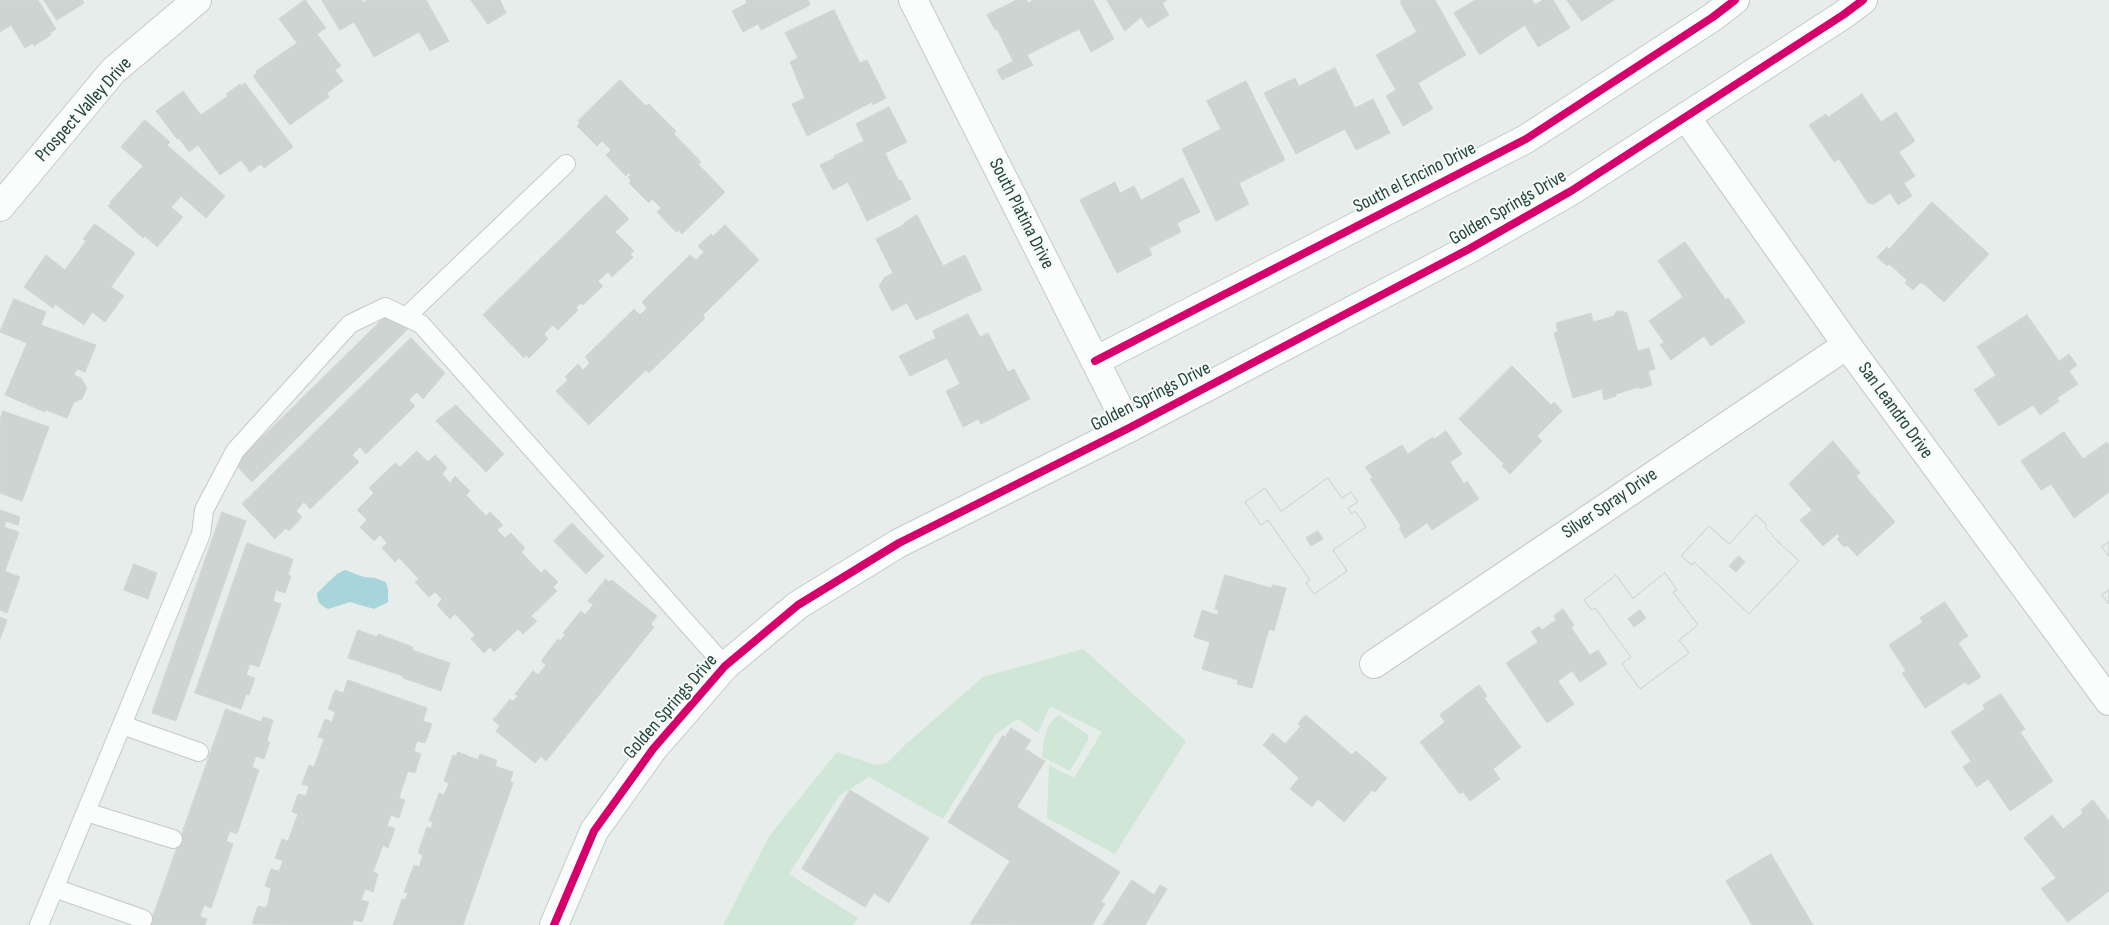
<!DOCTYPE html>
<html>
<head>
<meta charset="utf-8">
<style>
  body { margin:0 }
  canvas { display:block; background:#e7edea }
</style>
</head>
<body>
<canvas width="2109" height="925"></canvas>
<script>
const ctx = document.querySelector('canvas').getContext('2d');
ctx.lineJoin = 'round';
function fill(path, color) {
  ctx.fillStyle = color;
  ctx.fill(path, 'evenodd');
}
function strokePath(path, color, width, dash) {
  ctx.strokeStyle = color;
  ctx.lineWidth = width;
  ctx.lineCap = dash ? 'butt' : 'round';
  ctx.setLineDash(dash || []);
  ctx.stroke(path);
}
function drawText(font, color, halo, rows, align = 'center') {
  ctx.font = font + ' "Sofia Sans Condensed",sans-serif';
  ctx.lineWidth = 4;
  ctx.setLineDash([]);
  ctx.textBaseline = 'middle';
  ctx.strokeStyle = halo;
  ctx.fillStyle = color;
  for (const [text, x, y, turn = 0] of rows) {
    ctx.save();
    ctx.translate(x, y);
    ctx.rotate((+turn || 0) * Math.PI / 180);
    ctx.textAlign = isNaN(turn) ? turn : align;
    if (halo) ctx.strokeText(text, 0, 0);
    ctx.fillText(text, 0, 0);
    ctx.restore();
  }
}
fill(new Path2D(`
  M1083,649L1186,741L1115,854L1047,818L1049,765L1074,778L1102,732L1050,706L1038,733L1018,719L996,734L943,819L869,777L840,795L789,874L858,918L853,925H723L770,835L837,752L875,765L887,763L906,744L983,677Z
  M1059,715L1088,735V740L1070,771L1042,757C1044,741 1044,725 1059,715Z`), '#d0e6d6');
fill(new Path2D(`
  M345,570L364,577L375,578L386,582L388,589V602L374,609L350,602L328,609C320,605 317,602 317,593L337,574Z`), '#a7d5db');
const building = new Path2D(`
  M0,0H38L56,29L50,33L51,35L34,46L33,43L25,48L11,25L0,32Z
  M44,0H82L84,3L57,20Z
  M305,0L326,28L317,34L341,66L335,70L343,81L327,93L329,97L290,125L253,76L257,73L256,71L297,43L279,19Z
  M322,0H362L363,3L368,0H426L449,41L430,51L419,32L374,57L354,22L340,30Z
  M471,0H500L506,13L488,24Z
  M746,0H808L810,5L761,30L758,24L743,32L732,11L747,3Z
  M1017,0H1026L1028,3L1034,0H1093L1114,39L1091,52L1079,29L1027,55L1033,65L1002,80L997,70L1013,61L997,29L995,30L987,15Z
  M1107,0H1167L1162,3L1169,15L1148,28L1141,17L1125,31Z
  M1403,0H1435L1466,55L1418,83L1433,109L1403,126L1386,96L1396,90L1376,55L1417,32L1400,2Z
  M1476,0H1532L1535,5L1543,0H1553L1570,28L1538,47L1525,25L1480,55L1454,13Z
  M1567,0H1614L1582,21Z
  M834,10L860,63L867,60L886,98L873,105L872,102L807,136L792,104L805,98L790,62L798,58L785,33Z
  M1335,68L1355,108L1373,99L1390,133L1356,150L1345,129L1296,154L1264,93L1295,78L1299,86Z
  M620,80L646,106L649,104L676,131L674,134L701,162L698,164L725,192L682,234L679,230L676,232L657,212L661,208L652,199L649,203L629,183L631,181L628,177L631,175L628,173L626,176L606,155L611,150L602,141L597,146L577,126L580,123L578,121Z
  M1246,81L1285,160L1239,183L1249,204L1216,221L1182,149L1221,129L1207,101Z
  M245,83L293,147L264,168L261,164L250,172L241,160L220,175L198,145L189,152L179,138L177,139L156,111L183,91L201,115L228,96L226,94L240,84L241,86Z
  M1862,94L1881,122L1896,112L1915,141L1899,152L1915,176L1904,183L1912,196L1898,205L1890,193L1874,204L1868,203L1839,159L1834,162L1809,125L1826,114L1828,117Z
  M889,107L907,142L885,153L899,181L901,180L911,199L867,221L848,182L833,190L820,165L835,158L834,156L864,141L856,124Z
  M145,120L170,142L167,145L225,196L206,218L181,196L171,207L183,217L157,247L145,236L143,238L108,206L111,203L110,202L143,166L121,147Z
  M1183,178L1200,212L1177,223L1181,232L1149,248L1152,255L1117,273L1080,200L1115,182L1120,193L1134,186L1141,200Z
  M606,195L629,219L615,232L634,251L630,254L633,257L612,277L608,272L598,281L603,286L583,305L581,303L576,308L578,310L558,330L553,325L544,334L548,339L529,358L526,355L524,358L483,315Z
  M1932,202L1989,254L1944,302L1924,284L1920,283L1913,290L1905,283L1907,280L1889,264L1887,266L1877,257L1887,247L1889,249Z
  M917,215L943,266L965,255L982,290L916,320L907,303L892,311L879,286L885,277L893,273L876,239L905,224L904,223Z
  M95,224L135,253L111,287L124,296L105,322L92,312L84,325L55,304L53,308L24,287L46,255L65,270L86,241L83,239Z
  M725,225L759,260L703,315L705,318L649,373L646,370L589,425L556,391L568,380L565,377L578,364L583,370L590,363L585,357L634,309L640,315L647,308L642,302L690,255L696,260L704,252L698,246L711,234L713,236Z
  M1685,242L1726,300L1728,298L1745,322L1711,346L1704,336L1671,360L1660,345L1664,342L1649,321L1683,297L1658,261Z
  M14,299L46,312L41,325L96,345L85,372L77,369L74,375L81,378L87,388L82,399L74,402L67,418L46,410L45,412L5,395L27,343L0,332Z
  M1622,311L1627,313L1638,351L1649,348L1655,369L1648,371L1652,385L1640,389L1639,387L1616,394V396L1604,400L1602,389L1573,398L1554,333L1558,332L1556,323L1591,313L1593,322L1614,316L1616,312Z
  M968,314L980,337L988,333L1008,372L1014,369L1030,399L981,424L978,419L963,427L946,391L960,384L947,358L910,376L899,356L936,338L933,331Z
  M387,315L392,321L397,317L408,329L252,482L235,464Z
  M2027,315L2059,361L2069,354L2077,365L2069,371L2078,384L2057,398L2059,401L2040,415L2033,405L1999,426L1974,390L1996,375L1977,347Z
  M411,338L445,373L423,399L417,392L409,400L415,406L366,454L360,447L352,455L359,462L310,509L304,502L296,511L302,517L289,531L286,528L275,539L242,504Z
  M1512,366L1551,405L1554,402L1562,411L1537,436L1542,441L1510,474L1502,466L1504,464L1459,419Z
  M456,405L504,454L486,472L436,421Z
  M3,411L49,427L22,501L0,493V420Z
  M1446,431L1462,454L1450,462L1464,484L1467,481L1479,499L1432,530L1427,523L1405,538L1399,528L1401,526L1370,479L1373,478L1365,467L1402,445L1408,454L1433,437L1434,439Z
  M2064,432L2083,459L2107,442L2109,446V492L2074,518L2051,484L2041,490L2021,461Z
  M1833,441L1860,473L1856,476L1895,522L1857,556L1847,545L1844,547L1837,539L1840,536L1837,534L1823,546L1800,520L1812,510L1789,484Z
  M417,451L428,462L435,455L447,468L442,474L450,483L455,476L470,491L466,495L486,516L490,512L503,525L497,530L505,538L511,533L525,548L521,552L541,573L545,569L558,582L553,587L557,591L531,616L537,621L523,634L518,629L494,652L490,647L484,653L471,639L475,635L455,614L450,619L437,605L442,599L435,592L429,597L415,582L419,579L399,558L395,562L382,548L387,543L380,535L374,541L360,527L367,520L357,510L374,493L369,488L395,463L400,467Z
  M1328,478L1342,498L1351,492L1358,502L1348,508L1352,514L1355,511L1366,527L1333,550L1347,571L1314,594L1306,583L1310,580L1268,520L1261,525L1245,502L1265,488L1281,511ZM1318,531L1323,539L1311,546L1306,538Z
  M1328,478L1342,498L1351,492L1358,502L1348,508L1352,514L1355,511L1366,527L1333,550L1347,571L1314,594L1306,583L1310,580L1268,520L1261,525L1245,502L1265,488L1281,511Z
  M0,510L20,517L18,525L6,521L4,527L19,532L5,571L20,577L7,613L0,610Z
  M222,512L246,521L176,721L152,713Z
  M1756,515L1767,525L1765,527L1773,535L1772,536L1799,561L1749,614L1694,562L1692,565L1681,556L1709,526L1729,544ZM1739,556L1745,562L1736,572L1729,566Z
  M1756,515L1767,525L1765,527L1773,535L1772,536L1799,561L1749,614L1694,562L1692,565L1681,556L1709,526L1729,544Z
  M572,523L604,556L586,574L554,541Z
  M2109,542V557L2102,547Z
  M2109,542V557L2102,547Z
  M247,543L293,559L288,575L291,576L285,593L276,590L273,601L281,604L259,667L250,664L246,675L255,678L249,695L246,694L241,709L195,693Z
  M134,564L157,573L148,599L124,590Z
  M1665,573L1677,590L1673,592L1698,625L1679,640L1689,653L1640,689L1622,664L1631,657L1595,608L1592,610L1584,600L1616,575L1633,598ZM1640,610L1646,618L1634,627L1628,619Z
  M1665,573L1677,590L1673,592L1698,625L1679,640L1689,653L1640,689L1622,664L1631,657L1595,608L1592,610L1584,600L1616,575L1633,598Z
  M1225,575L1271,588L1273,585L1286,588L1274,631L1269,629L1252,688L1237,684L1238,680L1202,669L1210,642L1194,637L1202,610L1217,615L1219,610L1215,609Z
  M606,579L609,582L612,580L657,616L651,624L654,627L546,761L541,756L535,763L496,731L500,726L493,720L510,699L513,701L518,696L515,694L533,671L538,675L546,665L541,661L558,639L560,641L565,635L563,633L581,611L585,615L593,605L588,601Z
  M2109,590V604L2102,595Z
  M2109,590V604L2102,595Z
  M1945,602L1968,636L1958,643L1981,677L1968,685L1965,682L1925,708L1902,673L1906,671L1889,645L1923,622L1920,618Z
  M1563,609L1574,625L1571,627L1590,655L1598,650L1607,664L1580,682L1572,671L1558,681L1574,704L1547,723L1506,663L1538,642L1531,632L1539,626L1542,630L1556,620L1554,616Z
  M0,617L7,620L0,639Z
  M358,630L377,637L378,634L413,647L412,650L450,663L441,691L403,678V676L348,658Z
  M348,680L427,708L423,721L432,724L425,743L417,741L414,751L421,754L415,773L408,771L399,798L405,800L399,818L391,815L387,826L395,828L388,848L383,845L373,872L378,874L373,892L365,889L361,900L369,902L362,922L354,920L352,925L252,924L258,906L266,908L268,903L271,888L265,886L271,869L279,871L283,861L275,858L282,839L288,841L298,814L292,812L298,794L306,796L309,786L302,784L309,765L314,767L324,739L318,737L325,719L332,722L335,712L328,709L335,690L343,693Z
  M1479,685L1487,696L1484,698L1521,747L1493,769L1500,779L1470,801L1463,792L1460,794L1420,742L1445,722L1440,715Z
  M2001,694L2025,729L2020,732L2053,781L2010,811L1988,779L1977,787L1963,767L1971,761L1951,732L1985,709L1983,705Z
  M226,709L261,722L263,717L273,720L267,741L270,742L264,759L256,756L252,767L259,770L237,834L230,831L226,841L233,844L211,908L204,905L200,916L207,919L205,925H150Z
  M1306,715L1352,755L1356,751L1387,778L1375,792L1372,790L1344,822L1318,799L1312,807L1290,789L1299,778L1263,745L1273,733L1285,744L1301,726L1298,724Z
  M1011,728L1031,740L1025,749L1045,761L1017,807L1120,872L1101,902L1105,904L1092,925L970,924L1010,861L948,822L1003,735L1005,737Z
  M458,752L478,760L480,754L497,760L495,766L513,772L510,782L513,783L463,925H393L402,899L405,900L408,893L404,892L414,865L419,867L423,855L418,853L427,827L431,829L433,822L429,821L439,793L444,795L449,783L444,781L453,755L456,756Z
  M850,790L929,838L889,903L874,893L865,907L802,869Z
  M2093,800L2109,821V891L2068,922L2041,889L2056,878L2024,838L2052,815L2063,829L2083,813L2081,810Z
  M1771,854L1813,925H1752L1726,881Z
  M1132,880L1154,895L1160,885L1167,889L1145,925H1103Z`);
fill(building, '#ced4d1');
strokePath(building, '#d0d6d3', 1);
const lane = new Path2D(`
  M406,317L566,164
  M122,725L199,752
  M86,812L173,839
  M54,888L143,919
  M39,925L201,534L204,510L235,451L350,324L385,307L421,324L725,666`);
const street = new Path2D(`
  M913,0L1129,428
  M1686,117L1847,345L2109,701
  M0,207L113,71L197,0
  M1095,361L1526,139L1713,17L1735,0
  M1374,664L1847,345`);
const secondary = new Path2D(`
  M554,925L594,831L653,749L725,666L798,605L899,543L1129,428L1469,249L1571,191L1843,15L1863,0`);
strokePath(lane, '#c4cac7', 20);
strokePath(street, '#c4cac7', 30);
strokePath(secondary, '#c3cac7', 30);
strokePath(lane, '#fbfcfc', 18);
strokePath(street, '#fbfcfc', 28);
strokePath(secondary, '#fbfcfc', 28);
strokePath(new Path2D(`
  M1095,361L1526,139L1713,17L1735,0
  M554,925L594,831L653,749L725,666L798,605L899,543L1129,428L1469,249L1571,191L1843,15L1863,0`), '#d6006c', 8);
drawText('19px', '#234239', '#f6fbf8', [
  ["Prospect Valley Drive",84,110,-48],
  ["South el Encino Drive",1415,178,-27],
  ["Golden Springs Drive",1508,208,-30],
  ["South Platina Drive",1021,214,63],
  ["Golden Springs Drive",1151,397,-27],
  ["San Leandro Drive",1895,411,54],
  ["Silver Spray Drive",1610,504,-34],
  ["Golden Springs Drive",671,707,-49]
]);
</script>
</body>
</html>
